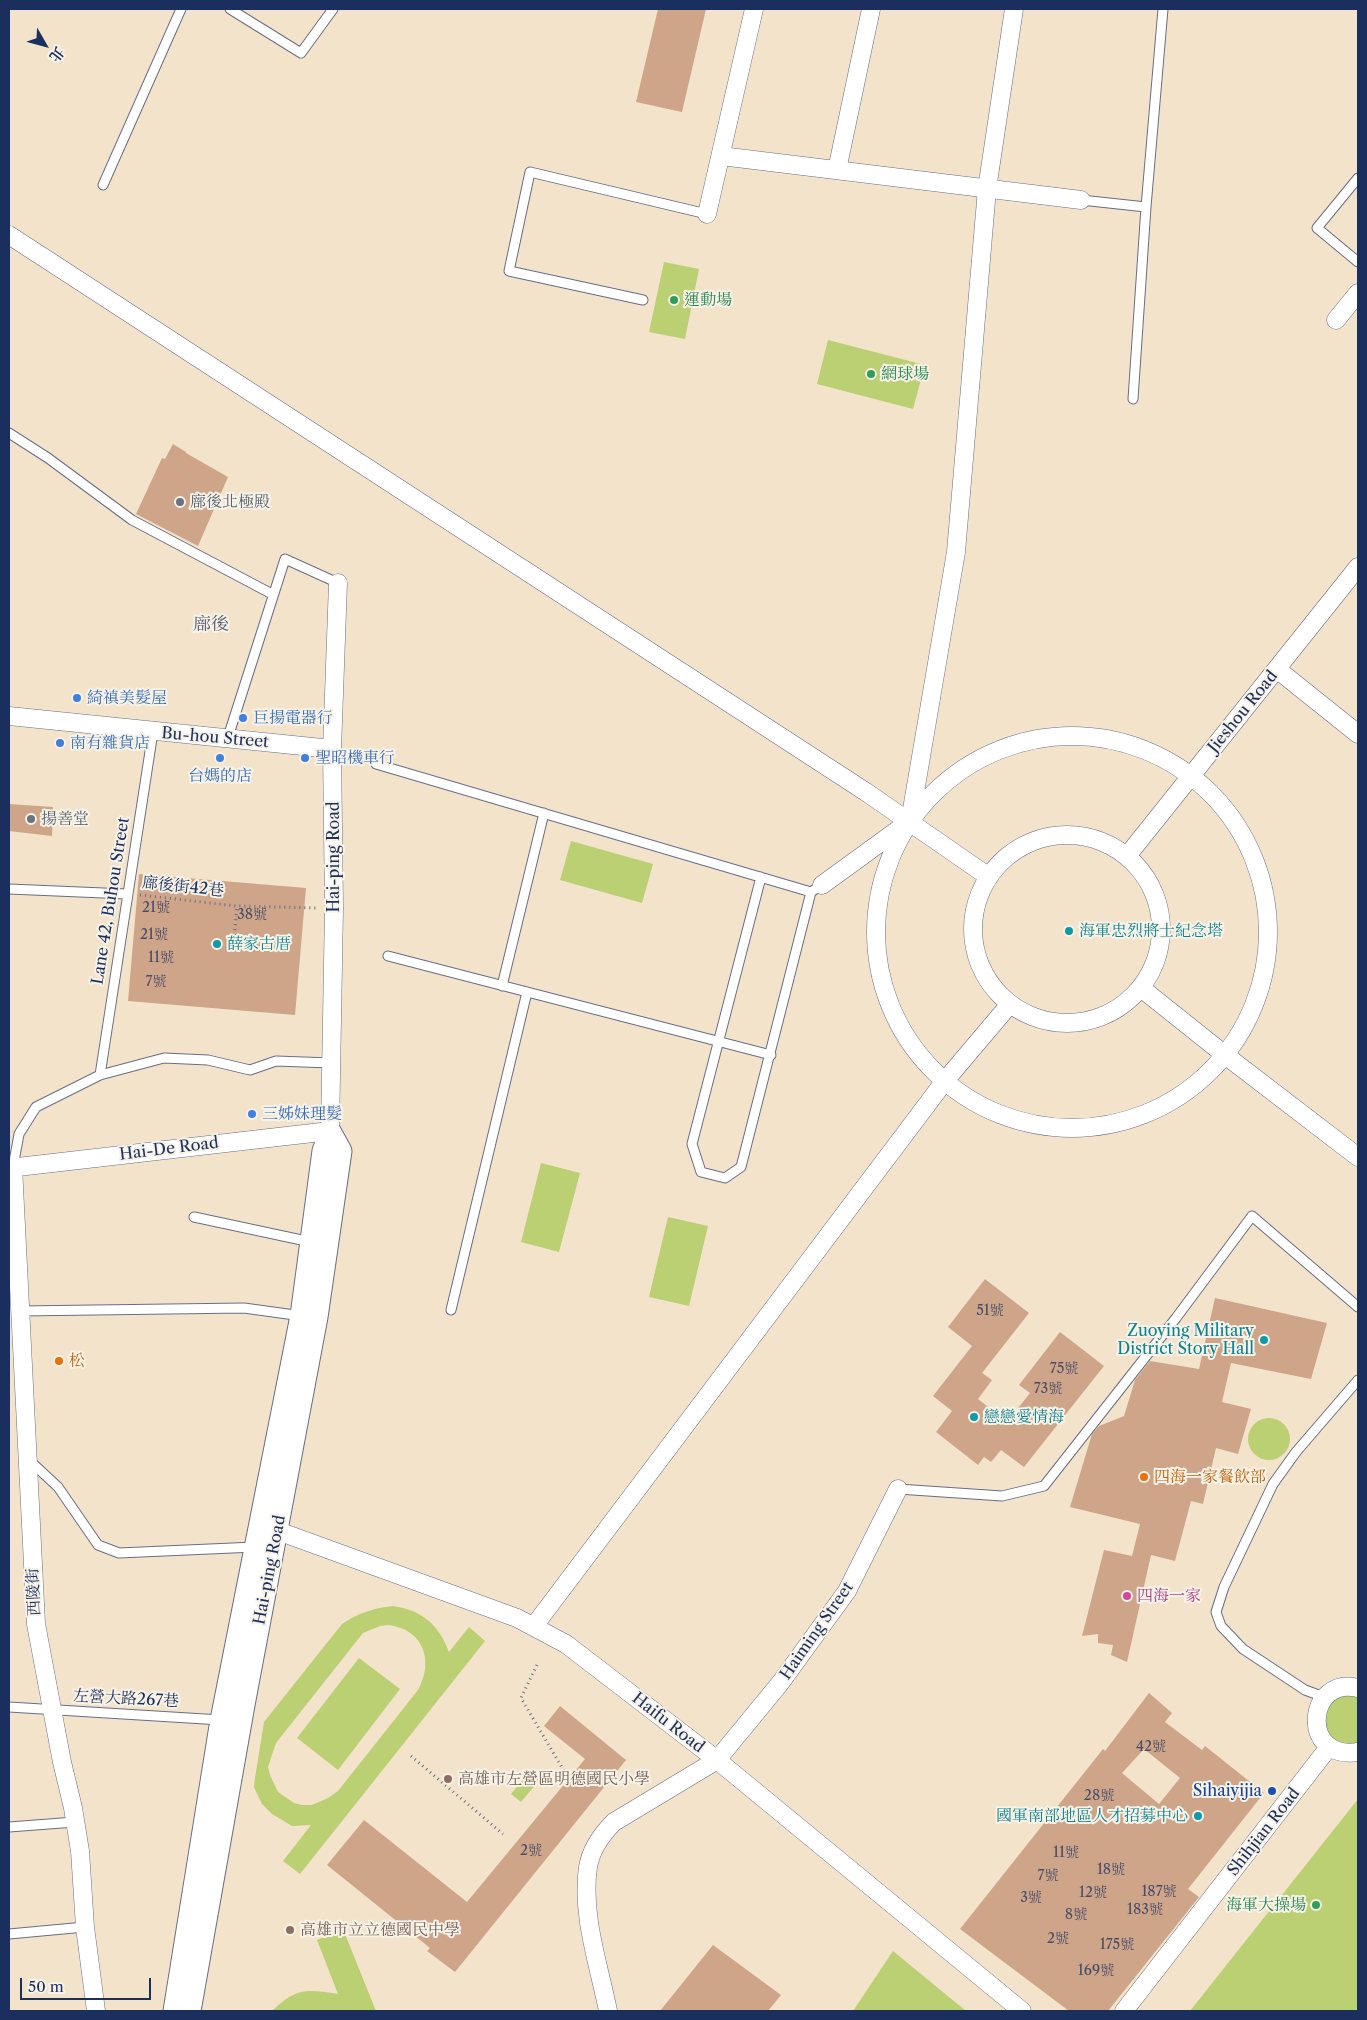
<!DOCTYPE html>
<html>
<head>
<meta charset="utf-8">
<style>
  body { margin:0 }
  #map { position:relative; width:1367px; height:2020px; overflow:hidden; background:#f4e3cb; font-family:"Libre Caslon Text","Noto Serif TC",serif }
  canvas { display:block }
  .frame { position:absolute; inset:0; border:10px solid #1b2f5e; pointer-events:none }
  .north { position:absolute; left:20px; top:20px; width:50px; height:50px; -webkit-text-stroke:4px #f7f3e8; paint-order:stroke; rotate:128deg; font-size:14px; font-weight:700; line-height:20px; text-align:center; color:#1b2f5e }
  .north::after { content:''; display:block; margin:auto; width:18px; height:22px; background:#1b2f5e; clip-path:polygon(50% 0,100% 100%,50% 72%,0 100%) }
  .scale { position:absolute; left:20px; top:1978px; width:131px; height:22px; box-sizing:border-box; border:2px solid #1b2f5e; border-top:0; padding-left:6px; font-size:15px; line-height:18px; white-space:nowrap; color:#1b2f5e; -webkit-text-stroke:4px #f7f3e8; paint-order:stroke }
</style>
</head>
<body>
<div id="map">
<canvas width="1367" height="2020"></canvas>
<div class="frame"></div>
<div class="north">北</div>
<div class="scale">50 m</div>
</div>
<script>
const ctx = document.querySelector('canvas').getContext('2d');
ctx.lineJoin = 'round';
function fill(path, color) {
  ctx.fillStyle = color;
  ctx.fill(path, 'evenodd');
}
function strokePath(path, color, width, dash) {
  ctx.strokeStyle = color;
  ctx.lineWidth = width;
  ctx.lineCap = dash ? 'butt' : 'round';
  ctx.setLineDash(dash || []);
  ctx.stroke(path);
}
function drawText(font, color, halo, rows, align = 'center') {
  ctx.font = font + ' "Libre Caslon Text","Noto Serif TC",serif';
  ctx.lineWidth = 4;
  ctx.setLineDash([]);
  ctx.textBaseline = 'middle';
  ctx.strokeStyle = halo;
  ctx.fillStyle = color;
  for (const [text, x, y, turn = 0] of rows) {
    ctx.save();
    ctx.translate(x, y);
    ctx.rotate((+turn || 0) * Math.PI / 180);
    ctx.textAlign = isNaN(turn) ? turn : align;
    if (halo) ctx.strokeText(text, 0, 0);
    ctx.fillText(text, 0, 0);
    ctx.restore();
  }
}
fill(new Path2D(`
  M664,262L699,269L685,339L649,332Z
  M828,340L925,365L913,409L817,384Z
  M571,841L653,864L642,903L560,880Z
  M541,1163L580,1173L559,1252L521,1242Z
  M668,1217L708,1226L689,1306L649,1297Z
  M1248 1439a21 21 0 1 1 42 0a21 21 0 1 1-42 0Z
  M393,1606C422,1610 439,1625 449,1652L469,1627L485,1641L300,1874L283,1861L311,1825L292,1826L272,1814L262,1804L258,1796L254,1787L255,1778L264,1722L342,1624C358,1613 374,1608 393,1606ZM389,1625C424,1630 434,1661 418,1690L338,1791L328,1798L312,1805H302L294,1803L278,1792L270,1775L268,1767L276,1743L363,1633L380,1626Z
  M359,1658L400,1689L338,1770L297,1738Z
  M1358,1692V1745H1339L1325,1733L1324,1706L1330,1698Z
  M531,1770L542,1777L521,1802L511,1794Z
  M1358,1799V2011H1190Z
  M343,1929L376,2011H325L319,2010L314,2011H272C296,1988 306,1989 338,1994L317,1940Z
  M893,1951L966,2011H853Z`), '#bbcf73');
fill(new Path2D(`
  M658,9H706L682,112L636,102Z
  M173,444L186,452V453L228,477L198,546L136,514L162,458L165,459Z
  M9,804L53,807L52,836L9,831Z
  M139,874L306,888L295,1015L128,1001Z
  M985,1279L1029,1313L982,1373L992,1380L978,1399L1007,1422L1030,1393L1019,1385L1060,1332L1104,1366L1024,1467L1001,1450L991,1462L984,1457L978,1465L936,1432L952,1411L933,1396L972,1346L948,1327Z
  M1215,1298L1327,1323L1311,1379L1231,1363L1222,1402L1251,1409L1238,1454L1216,1448L1203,1504L1191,1501L1175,1561L1151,1555L1127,1662L1111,1655L1113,1645L1098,1643V1634L1082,1636L1104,1550L1132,1556L1140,1524L1070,1507L1092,1434L1099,1426L1124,1416L1135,1380L1150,1361L1199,1369Z
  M1149,1693L1172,1713L1165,1722L1202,1750L1205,1746L1264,1793L1188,1889L1199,1897L1108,2011H1069L960,1929L1103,1749L1105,1751ZM1144,1749L1180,1778L1159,1804L1122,1773Z
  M560,1706L626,1760L455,1972L427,1951L430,1948L327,1865L364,1820L467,1902L585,1759L544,1726Z
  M713,1945L781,1995L768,2011H660Z`), '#cea589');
const service = new Path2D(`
  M230,9L301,53L333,9
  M1358,178L1317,228L1358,262
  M103,185L181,9
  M1081,200L1146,207
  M643,300L509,271L530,172L707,214
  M1133,399L1146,207L1163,9
  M9,433L48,458L132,520L272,594
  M228,737L285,559L338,583
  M376,764L811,892
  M761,877L692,1144L701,1172L725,1178L741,1167L811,892L822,885
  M9,889L127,894
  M388,956L771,1055
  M502,986L544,813
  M100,1075L153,732
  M13,1167L19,1134L36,1107L100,1075L164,1058L208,1060L250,1070L276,1061L331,1063
  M194,1217L311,1242
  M451,1310L527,992
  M20,1311L244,1308L302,1316
  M29,1460L58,1487L98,1545L119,1553L255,1547
  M898,1489L1002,1496L1044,1486L1176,1318L1252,1216L1358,1307
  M1324,1697L1305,1690L1243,1649L1221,1626L1216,1612L1224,1587L1273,1484L1296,1452L1358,1380
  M9,1707L221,1720
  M9,1827L75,1822
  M9,1934L85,1927`);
const minor = new Path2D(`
  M721,156L1081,200
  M837,170L871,9
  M707,214L754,9
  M9,235L866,792L989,877
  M1336,320L1358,293
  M1278,670L1358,734
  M9,716C117,728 225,738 332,749
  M876 932a196 196 0 1 1 392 0a196 196 0 1 1-392 0Z
  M973 929a94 94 0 1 1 188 0a94 94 0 1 1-188 0Z
  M1127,856L1358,567
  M822,885L910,821L956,552L987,189L1014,9
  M1141,988L1225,1055L1358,1157
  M13,1167L36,1624L62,1762L73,1808L80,1851L85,1927L96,2011
  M9,1168L330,1131L334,908L332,749L338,583
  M265,1528L278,1531L517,1618L566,1644L717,1760L1022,2011
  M534,1626L944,1082L1010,1004
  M1358,1688C1307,1675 1299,1761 1358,1752
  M608,2011C599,1965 581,1915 588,1867C591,1849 602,1834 614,1822L717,1760L781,1682L847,1591L898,1489
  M1124,2011L1329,1747`);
const tertiary = new Path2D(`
  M174,2011L221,1720L301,1316L323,1151L330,1131
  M190,2011L244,1705L317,1317L341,1151L330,1131`);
strokePath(service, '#676e84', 11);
strokePath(minor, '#676e84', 19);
strokePath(tertiary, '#676e84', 23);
strokePath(new Path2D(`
  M140,895L237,906L318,908
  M234,940L237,906
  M537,1665L521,1698L564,1771
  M411,1756L503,1834`), '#676e84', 3, [1, 4]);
strokePath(service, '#fff', 9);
strokePath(minor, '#fff', 18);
strokePath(tertiary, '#fff', 21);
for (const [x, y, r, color] of [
  [674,300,5,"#2e9e5b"],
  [871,374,5,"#2e9e5b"],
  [180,502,5,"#6b7280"],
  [77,698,5,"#3f7fe0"],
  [243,718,5,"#3f7fe0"],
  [60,743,5,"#3f7fe0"],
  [220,758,5,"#3f7fe0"],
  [305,758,5,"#3f7fe0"],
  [31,819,5,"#6b7280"],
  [1069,931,5,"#0f9aa8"],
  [217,944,5,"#0f9aa8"],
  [252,1114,5,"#3f7fe0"],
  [1264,1340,5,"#0f9aa8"],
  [59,1361,5,"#e8710a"],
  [974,1417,5,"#0f9aa8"],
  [1144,1477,5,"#e8710a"],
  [1127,1596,5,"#d1479c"],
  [448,1779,5,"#8d6e63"],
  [1272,1791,5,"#1a4fb4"],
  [1198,1816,5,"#0f9aa8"],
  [1316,1905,5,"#2e9e5b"],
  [290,1930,5,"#8d6e63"]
]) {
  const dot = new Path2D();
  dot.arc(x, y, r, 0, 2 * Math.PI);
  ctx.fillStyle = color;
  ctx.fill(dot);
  strokePath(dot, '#f7f3e8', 2);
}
drawText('14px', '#484c69', null, [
  ["21號",156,908],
  ["38號",252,915],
  ["21號",154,935],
  ["11號",161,958],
  ["7號",156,982],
  ["51號",990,1311],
  ["75號",1064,1369],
  ["73號",1048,1389],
  ["42號",1151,1747],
  ["28號",1099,1796],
  ["2號",531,1851],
  ["11號",1066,1853],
  ["18號",1111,1870],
  ["7號",1048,1876],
  ["187號",1159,1892],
  ["12號",1093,1893],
  ["3號",1031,1898],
  ["183號",1145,1910],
  ["8號",1076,1915],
  ["2號",1058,1939],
  ["175號",1117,1945],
  ["169號",1096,1971]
]);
drawText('16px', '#27864d', '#f7f3e8', [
  ["運動場",684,300],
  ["網球場",881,374],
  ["海軍大操場",1306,1905,"right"]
], 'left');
drawText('16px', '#5b616d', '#f7f3e8', [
  ["廍後北極殿",190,502],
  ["揚善堂",41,819]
], 'left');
drawText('16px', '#366cbe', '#f7f3e8', [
  ["綺禛美髮屋",87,698],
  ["巨揚電器行",253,718],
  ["南有雜貨店",70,743],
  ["聖昭機車行",315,758],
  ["台媽的店",220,776,"center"],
  ["三姊妹理髮",262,1114]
], 'left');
drawText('16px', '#1b2f5e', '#f7f3e8', [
  ["Jieshou Road",1243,712,-51],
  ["Bu-hou Street",215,738,5],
  ["Hai-ping Road",334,857,-90],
  ["廍後街42巷",183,887,6],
  ["Lane 42, Buhou Street",111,901,-81],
  ["Hai-De Road",169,1149,-7],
  ["Hai-ping Road",270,1570,-79],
  ["西陵街",34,1592,-93],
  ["Haiming Street",817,1631,-55],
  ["左營大路267巷",126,1699,3],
  ["Haifu Road",668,1723,38],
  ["Shihjian Road",1264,1832,-52]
]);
drawText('16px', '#0d838f', '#f7f3e8', [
  ["海軍忠烈將士紀念塔",1079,931],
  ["薛家古厝",227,944],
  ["Zuoying Military",1254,1331,"right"],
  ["District Story Hall",1254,1349,"right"],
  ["戀戀愛情海",984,1417],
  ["國軍南部地區人才招募中心",1188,1816,"right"]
], 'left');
drawText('16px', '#c56008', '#f7f3e8', [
  ["松",69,1361],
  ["四海一家餐飲部",1154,1477]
], 'left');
drawText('16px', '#b23c85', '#f7f3e8', [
  ["四海一家",1137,1596]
], 'left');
drawText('16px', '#785e54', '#f7f3e8', [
  ["高雄市左營區明德國民小學",458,1779],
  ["高雄市立立德國民中學",300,1930]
], 'left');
drawText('16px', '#164399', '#f7f3e8', [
  ["Sihaiyijia",1262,1791]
], 'right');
drawText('18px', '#5a586d', '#f7f3e8', [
  ["廍後",211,625]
]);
</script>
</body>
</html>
